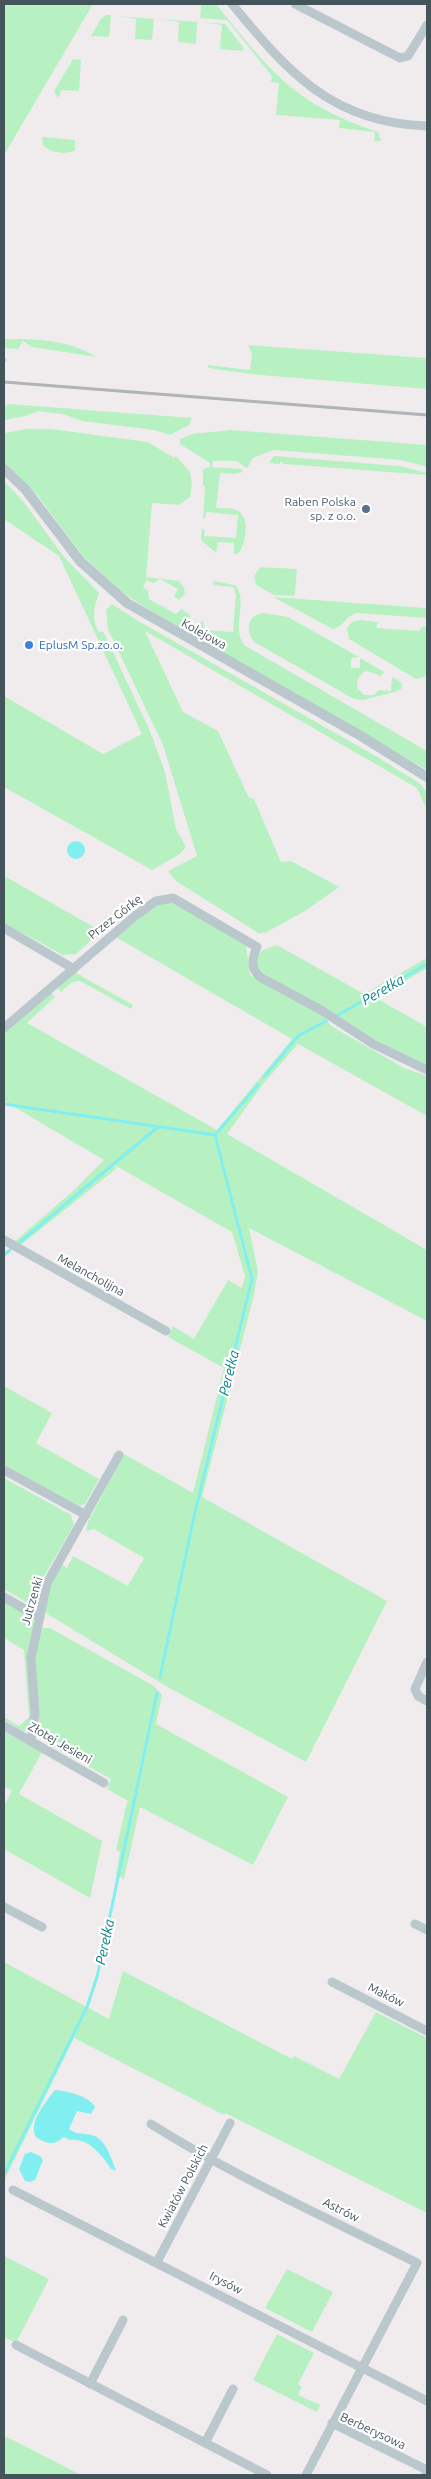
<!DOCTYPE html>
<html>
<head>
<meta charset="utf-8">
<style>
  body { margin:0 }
  #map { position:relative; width:431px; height:2479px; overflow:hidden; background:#f0eced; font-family:Ubuntu,sans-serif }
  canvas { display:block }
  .frame { position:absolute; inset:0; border:5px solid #44545b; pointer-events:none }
</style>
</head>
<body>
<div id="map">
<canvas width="431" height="2479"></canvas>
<div class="frame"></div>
</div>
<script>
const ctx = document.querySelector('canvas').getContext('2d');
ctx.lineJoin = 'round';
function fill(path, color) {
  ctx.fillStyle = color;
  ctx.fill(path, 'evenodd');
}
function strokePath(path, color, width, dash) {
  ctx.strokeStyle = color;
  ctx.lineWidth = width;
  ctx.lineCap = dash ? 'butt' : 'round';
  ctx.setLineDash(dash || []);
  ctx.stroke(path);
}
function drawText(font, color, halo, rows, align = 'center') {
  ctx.font = font + ' Ubuntu,sans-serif';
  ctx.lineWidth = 4.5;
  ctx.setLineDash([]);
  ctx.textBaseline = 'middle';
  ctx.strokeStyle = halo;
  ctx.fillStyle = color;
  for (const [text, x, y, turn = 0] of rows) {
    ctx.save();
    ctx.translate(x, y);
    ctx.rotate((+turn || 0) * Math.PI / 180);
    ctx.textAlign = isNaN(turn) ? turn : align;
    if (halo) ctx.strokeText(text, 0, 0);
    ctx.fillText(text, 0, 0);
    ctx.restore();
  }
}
fill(new Path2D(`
  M4,4H93L4,155Z
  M201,4H216C270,71 294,104 378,132L381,141H374L375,132L339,128L340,120L276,115L279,83L271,82L272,76L227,20L200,18Z
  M106,15H111L109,37L91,36L101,19Z
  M116,16L154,19L152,40L135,39L136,19Z
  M159,19L197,22L196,44L178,42L179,22Z
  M202,22L225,24L243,47V51L220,49L222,25Z
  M73,59L81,60L79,91L61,90L60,96L57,97L54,91Z
  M42,137L75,140V150C66,156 49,152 43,145Z
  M4,339C36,339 68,339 96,357L32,347L23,341L18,349L4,348Z
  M248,345L427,358V389L250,374L208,368V365L250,370L252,354Z
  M9,404L192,418L189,425L170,435L154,430L82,421L63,414L38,411L26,416L4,420V407Z
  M27,429H51L148,442L174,458L176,456L190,472L192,485L190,497L179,505L152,503L146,577L179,581L184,588L185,594L179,600L174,596L178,589L160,579L153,583L147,580L143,587L148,591L149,599L176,614L181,609L190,615L189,622L196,625L203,621L205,630L233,632L236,594L233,587L213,585V581L235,585C249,600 231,627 244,645L427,751V770L146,608L122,592L83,556L37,495L4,462V433Z
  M231,430L427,445V467L401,460L274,450L253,458L247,468L236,461H213L212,467L241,469L243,472L235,474L220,473L216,508C222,509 230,507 236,510C251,516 246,543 239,553L234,554V543L218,542L216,553L201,540L202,529L205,530L204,536L236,538L238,515L206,512L205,518L203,519L205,486H203V469L210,467V463L180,444V439L192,434Z
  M274,456L399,466L427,473V475L284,464L281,461L280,464L269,463Z
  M4,481L23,501L64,557L99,593C94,607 91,619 99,632L103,631L150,731L165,772L176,829L186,847L180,854L152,870L4,787V696L103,754L142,734L59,556L4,519Z
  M260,567L297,569L295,594L293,596L274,595L256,585L254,576Z
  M273,597L427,608V618L356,613C346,616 343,627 333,629Z
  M112,604L140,622L374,755L419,783L427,792V810L417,788L145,631L183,712L218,731L249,798L254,799L281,862L291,861L339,887L305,911L265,933L262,932L260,934L176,881L168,871L197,856L163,745L108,629L106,610Z
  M263,613L288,617L359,657L351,658V668H360V658L384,672L380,677L377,674L365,671L358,678L357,688L364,695H374L379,690L391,691L392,677L401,682L402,688L398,691L363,700L354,699L254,642C246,631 246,616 263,613Z
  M359,620L378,622L376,628L419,631L423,626L427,627V673L425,677L416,679L349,639L347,628L352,622Z
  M6,877L101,931L76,954L63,955L4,923V881Z
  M170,901L246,945L250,975L325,1016L330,1025L338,1030L404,1068L427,1076V1116L298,1044L263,1084L227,1134L427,1250V1321L249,1228L258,1272L253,1299L202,1497L387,1601L306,1762L164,1685L44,1612L51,1581L61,1564L67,1568L73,1556L128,1586L144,1558L94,1529L86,1531L88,1522L124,1454L193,1493L224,1368L168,1337L173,1326L194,1339L228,1280L242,1288L245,1276L232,1232L111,1163L117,1168L22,1244L15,1241L72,1192L104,1160L4,1101V1034L51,993L55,997L27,1023L217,1130L292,1039L114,936L158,905Z
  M277,945L364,994L427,958V968L376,998L427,1027V1066L370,1038L256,969V957L263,950Z
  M74,972L133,1005L131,1009L80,981L72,982L61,992L57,988Z
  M4,1386L52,1413L36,1443L99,1479L85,1504L78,1506L4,1465Z
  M4,1478L71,1515L74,1525L43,1578L37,1603L33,1606L4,1589Z
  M4,1600L32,1618L34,1623L33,1718L29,1727L24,1732L4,1720V1717L19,1726L29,1717L24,1650L4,1638Z
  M40,1628H50L154,1686L162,1695L156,1724L288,1797L253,1865L140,1807L124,1879L116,1875L120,1852L116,1850L127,1802H130L107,1789L111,1779L48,1744L40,1736L34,1656Z
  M4,1732L42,1752L19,1794L102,1841L90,1898L4,1849V1805L12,1791L4,1786Z
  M4,1962L109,2019L123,1971L292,2059L294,2056L339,2079L376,2012L427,2038V2213L225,2113L224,2115L74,2038L4,2181Z
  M4,2256L49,2279L16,2343L4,2337Z
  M287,2269L333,2292L312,2332L265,2308Z
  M277,2334L314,2353L298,2384L302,2387L298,2395L320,2405L317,2412L253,2380Z
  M4,2436L13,2440L81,2475H4Z`), '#b7f1c2');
fill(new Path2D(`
  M67 850a9 9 0 1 1 18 0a9 9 0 1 1-18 0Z
  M55,2090C67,2091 89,2096 95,2107L91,2114L77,2111L69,2129C77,2135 83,2133 92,2135C106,2139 111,2158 116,2170L111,2169C103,2156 88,2137 70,2140L64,2137C54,2145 48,2145 36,2137C28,2122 46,2102 55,2090Z
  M31,2152L40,2156L43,2160L35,2180L30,2182L25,2181L19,2169L25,2154Z`), '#81eff0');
strokePath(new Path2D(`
  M4,359L5,360
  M338,1015L427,964
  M264,1077L298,1036L326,1021
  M4,1104L215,1135
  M20,1242L158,1127
  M4,1255L10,1250
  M160,1677L195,1512L252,1279L215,1135L258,1085
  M4,2174L87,2007L97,1977L157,1693`), '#81eff0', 3);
strokePath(new Path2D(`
  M232,4C288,72 332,123 427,126
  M295,4L400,58L408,56L427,25
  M4,928L74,969
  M4,1028L135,916L156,901L173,898L257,947C252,958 250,968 260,977L321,1010L373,1044L427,1070
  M4,1240L166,1331
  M4,1470L86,1515
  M4,1597L40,1618
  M427,1662L415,1689L418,1696L427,1701
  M4,1726L104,1783
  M31,1740L35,1714L31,1658L47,1583L119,1455
  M4,1907L42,1927
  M415,1924L427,1930
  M332,1982L427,2031
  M151,2124C235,2177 328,2218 417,2263L306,2475
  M13,2190L427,2401
  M157,2262L230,2123
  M16,2345L267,2475
  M90,2384L123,2320
  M332,2423L427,2470
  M205,2443L233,2389`), '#bac8cd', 9);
strokePath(new Path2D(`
  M4,469L25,489L80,561L127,603L361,736L427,777
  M426,2475L427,2472`), '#bac8cd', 10);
strokePath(new Path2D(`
  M4,382L427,415`), '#aeb4b8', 3);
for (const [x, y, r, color] of [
  [366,509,5,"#5c6f8a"],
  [29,645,5,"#3f7fe0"]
]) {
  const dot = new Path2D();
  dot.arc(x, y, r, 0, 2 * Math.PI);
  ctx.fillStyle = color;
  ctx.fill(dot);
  strokePath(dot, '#fff', 2);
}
drawText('12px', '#4e5e75', '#fff', [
  ["Raben Polska",356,502],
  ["sp. z o.o.",356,516]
], 'right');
drawText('12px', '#44545b', '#fff', [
  ["Kolejowa",204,634,29],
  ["Przez Górkę",115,917,-38],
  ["Melancholijna",91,1275,29],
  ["Jutrzenki",32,1601,-74],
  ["Złotej Jesieni",60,1743,30],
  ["Maków",386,1995,27],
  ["Kwiatów Polskich",183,2186,-62],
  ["Astrów",341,2210,27],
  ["Irysów",226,2283,27],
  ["Berberysowa",373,2431,25]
]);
drawText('12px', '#366cbe', '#fff', [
  ["EplusM Sp.zo.o.",39,645]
], 'left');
drawText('italic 14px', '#078486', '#fff', [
  ["Perełka",383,990,-30],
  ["Perełka",229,1373,-76],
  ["Perełka",105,1942,-78]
]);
</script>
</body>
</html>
